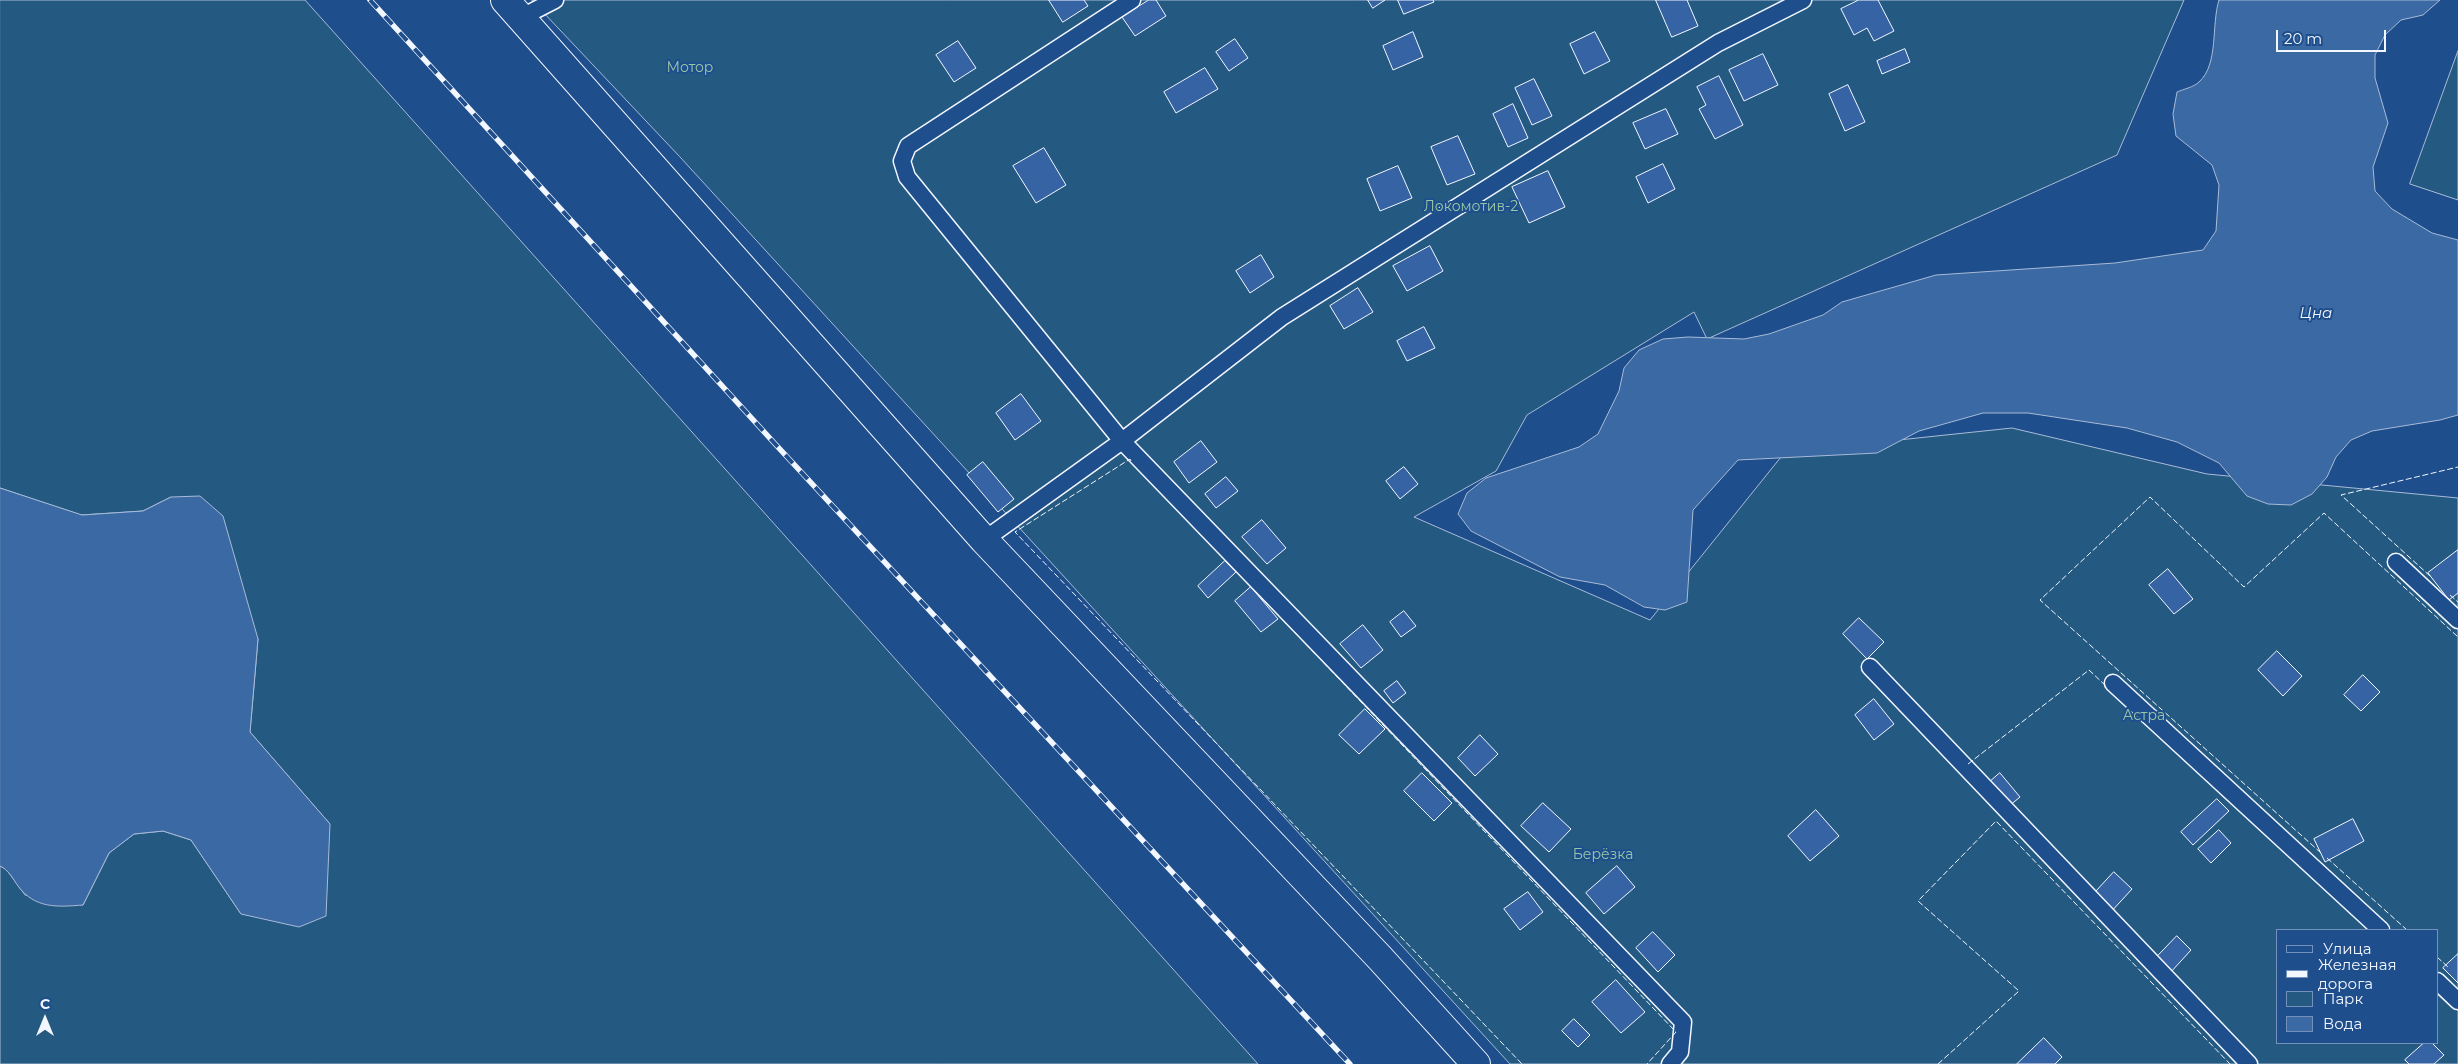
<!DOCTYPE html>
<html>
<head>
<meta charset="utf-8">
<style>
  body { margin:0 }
  #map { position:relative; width:2458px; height:1064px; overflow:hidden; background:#1f4e8c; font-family:Montserrat,sans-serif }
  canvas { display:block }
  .legend { position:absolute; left:2276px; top:929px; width:162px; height:115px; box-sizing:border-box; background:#1f4e8c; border:1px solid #7391ba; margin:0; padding:6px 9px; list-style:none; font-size:15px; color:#f2f6ff }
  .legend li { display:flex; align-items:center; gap:10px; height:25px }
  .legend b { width:25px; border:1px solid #7391ba }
  .north { position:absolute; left:20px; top:994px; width:50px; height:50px; -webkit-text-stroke:4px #1f4e8c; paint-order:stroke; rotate:0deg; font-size:14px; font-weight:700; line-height:20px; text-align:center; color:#f2f6ff }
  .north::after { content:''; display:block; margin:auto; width:18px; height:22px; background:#f2f6ff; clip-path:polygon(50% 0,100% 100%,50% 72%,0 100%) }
  .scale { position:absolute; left:2276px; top:30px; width:110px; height:22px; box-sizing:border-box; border:2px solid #f2f6ff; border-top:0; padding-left:6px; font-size:15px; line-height:18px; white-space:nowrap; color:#f2f6ff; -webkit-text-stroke:4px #1f4e8c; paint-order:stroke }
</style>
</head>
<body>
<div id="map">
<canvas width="2458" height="1064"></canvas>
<ul class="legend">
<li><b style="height:6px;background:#1f4e8c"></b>Улица</li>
<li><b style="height:6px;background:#f2f6ff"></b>Железная дорога</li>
<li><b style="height:14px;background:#245a82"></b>Парк</li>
<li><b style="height:14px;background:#3b69a3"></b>Вода</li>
</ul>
<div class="north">С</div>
<div class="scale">20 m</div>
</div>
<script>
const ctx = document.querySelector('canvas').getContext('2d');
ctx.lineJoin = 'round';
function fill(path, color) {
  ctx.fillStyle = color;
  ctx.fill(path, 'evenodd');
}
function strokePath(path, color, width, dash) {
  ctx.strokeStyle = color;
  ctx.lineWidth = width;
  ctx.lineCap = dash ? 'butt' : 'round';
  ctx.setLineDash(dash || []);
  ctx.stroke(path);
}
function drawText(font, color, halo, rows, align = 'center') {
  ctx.font = font + ' Montserrat,sans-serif';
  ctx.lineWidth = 4;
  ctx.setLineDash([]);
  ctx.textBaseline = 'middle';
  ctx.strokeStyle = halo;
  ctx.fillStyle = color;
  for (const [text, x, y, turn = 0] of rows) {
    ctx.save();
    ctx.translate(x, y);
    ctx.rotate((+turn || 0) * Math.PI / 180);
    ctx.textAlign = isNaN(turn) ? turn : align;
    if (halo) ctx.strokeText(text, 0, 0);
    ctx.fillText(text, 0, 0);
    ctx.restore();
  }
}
const green = new Path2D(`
  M0,0H305L1258,1064H0V866L6,869L25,895L83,905L109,853L134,834L163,831L191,840L241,914L330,824L250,732L258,639L171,497L143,511L81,515L0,488Z
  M532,0H2184L2117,155L1707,339L1694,312L1527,415L1496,471L1414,517L1650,620L1785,452L2012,428L2207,474L2458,498V1064H1510L680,157ZM2277,930H2437V1043H2277Z
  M2458,51V200L2410,184Z`);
fill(green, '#245a82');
strokePath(green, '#a8bbd7', 1);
const water = new Path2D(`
  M2219,0H2440L2423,15L2401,20L2385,35L2375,55V78L2388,123L2373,167L2375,191L2392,209L2432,233L2458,240V415L2440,420L2372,431L2351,440L2336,457L2327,477L2312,494L2291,505L2268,504L2247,496L2219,463L2177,442L2127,428L2028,413H1983L1919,431L1877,453L1738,460L1693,510L1687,602L1665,610L1644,607L1605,585L1560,577L1471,531L1458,514L1467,493L1486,478L1579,447L1598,434L1619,391L1624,368L1639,350L1663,339L1688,337L1744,339L1769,334L1823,315L1842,302L1936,275L2115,263L2203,250L2216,231L2219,185L2212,165L2176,136L2173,114L2177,92C2184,89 2194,87 2199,82C2219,64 2211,25 2219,0Z
  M0,488L82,515L143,511L171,497L200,496L223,516L258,639L250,732L330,824L326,916L299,927L241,914L191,840L163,831L134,834L109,853L83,905C58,907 35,909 18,886C13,879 9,870 0,866Z`);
fill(water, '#3b69a3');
strokePath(water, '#a8bbd7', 1);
const building = new Path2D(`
  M1049,0H1084L1088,6L1063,22Z
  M1149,0H1156L1166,16L1135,36L1122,17Z
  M1368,0H1385L1373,8Z
  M1398,0H1433L1434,2L1404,14Z
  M1656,0H1687L1698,26L1672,37Z
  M1859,0H1878L1894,31L1874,41L1867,28L1854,35L1841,9Z
  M1413,32L1423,57L1393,70L1383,46Z
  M1595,32L1610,61L1584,74L1570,44Z
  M1235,39L1248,58L1229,71L1216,52Z
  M958,41L976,68L954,82L936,55Z
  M1905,49L1910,62L1882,74L1877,61Z
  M1763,54L1778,85L1744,101L1729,70Z
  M1205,68L1218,89L1176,113L1164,92Z
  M1719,76L1743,125L1715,139L1699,109L1706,105L1697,87Z
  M1534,79L1552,116L1532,125L1515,88Z
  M1848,85L1865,122L1845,131L1829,94Z
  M1513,104L1528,138L1508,147L1493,114Z
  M1666,109L1678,134L1645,149L1633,123Z
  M1458,136L1475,174L1447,185L1431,147Z
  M1044,148L1066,185L1036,203L1013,166Z
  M1663,164L1675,189L1648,203L1636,177Z
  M1398,166L1412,198L1380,211L1367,179Z
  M1548,171L1565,207L1529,223L1512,187Z
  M1430,246L1443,271L1407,291L1393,266Z
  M1261,255L1274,277L1250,293L1236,271Z
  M1358,288L1373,312L1344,329L1330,306Z
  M1424,327L1435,348L1407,361L1397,341Z
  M1021,394L1041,421L1015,440L996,413Z
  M1201,441L1217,462L1189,483L1174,462Z
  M983,462L1014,499L998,512L967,475Z
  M1404,467L1418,484L1400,499L1386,481Z
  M1226,477L1238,491L1216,508L1205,494Z
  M1262,520L1286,548L1267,564L1242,537Z
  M2458,550V593L2449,600L2428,573Z
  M1225,561L1236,572L1208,598L1198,586Z
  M2168,569L2193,599L2174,614L2149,585Z
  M1251,587L1278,619L1261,632L1235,601Z
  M1404,611L1416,626L1401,637L1390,622Z
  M1859,618L1884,642L1867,659L1843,634Z
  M1363,625L1383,650L1361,668L1340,644Z
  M2277,651L2302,676L2283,696L2258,670Z
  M2363,675L2380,692L2361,711L2344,695Z
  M1397,681L1406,693L1393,703L1384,691Z
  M1874,699L1894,724L1874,740L1855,715Z
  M1365,709L1385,729L1359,754L1339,735Z
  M1480,735L1498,754L1475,776L1458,758Z
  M1422,773L1452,803L1434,821L1404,791Z
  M2000,773L2020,797L2003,811L1984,787Z
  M2217,799L2229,811L2193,845L2181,832Z
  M1543,803L1571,829L1549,852L1521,826Z
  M1816,810L1839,836L1810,861L1788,836Z
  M2353,819L2364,841L2325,862L2314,839Z
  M2219,830L2231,843L2211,863L2198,849Z
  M1617,866L1635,887L1604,914L1586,893Z
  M2114,872L2132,889L2109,914L2091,897Z
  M1528,892L1543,912L1520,930L1504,909Z
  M1653,932L1675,955L1658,972L1636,948Z
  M2177,936L2191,950L2170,973L2155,959Z
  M2458,954V983L2443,968Z
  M1616,980L1645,1012L1621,1033L1592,1002Z
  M1574,1019L1590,1035L1578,1047L1562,1031Z
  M2044,1038L2062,1057L2055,1064H2017Z
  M2424,1043H2432L2444,1055L2434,1064H2409L2405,1060Z`);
fill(building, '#3563a3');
strokePath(building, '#f2f6ff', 1);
const service = new Path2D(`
  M1132,0L908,146L902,161L907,177L1122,441L1683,1022L1680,1052L1670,1064
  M520,18L555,0
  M984,540L1122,441L1282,317L1718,43L1803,0
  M2396,562L2458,620
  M1870,667L2249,1064
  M2113,683L2381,930
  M2437,981L2458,1001`);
const tertiary = new Path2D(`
  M505,0L984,540L1380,958L1476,1064`);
strokePath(service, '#f2f6ff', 19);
strokePath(tertiary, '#f2f6ff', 30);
strokePath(service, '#1f4e8c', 16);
strokePath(tertiary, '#1f4e8c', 28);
const rail = new Path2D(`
  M370,0L777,446L1350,1064`);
strokePath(rail, '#f2f6ff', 5.5);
strokePath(rail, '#1f4e8c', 4, [11]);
strokePath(new Path2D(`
  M1131,461L1130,459L1015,532L1522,1064
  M2430,576L2341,495L2458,467
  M1259,595L1676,1032L1647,1064
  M2450,595L2458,602
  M1968,764L2089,670L2107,687
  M2321,853L2040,600L2150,497L2244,587L2324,513L2458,637
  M2327,858L2407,930
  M2437,957L2448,967
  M1938,1064L2019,991L1918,901L1996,821L2230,1064`), '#f2f6ff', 1, [6, 2.5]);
drawText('14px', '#97c8a6', '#1f4e8c', [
  ["Мотор",690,68],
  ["Локомотив-2",1471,207],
  ["Астра",2144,716],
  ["Берёзка",1603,855]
]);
drawText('italic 15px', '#f2f6ff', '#1f4e8c', [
  ["Цна",2316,314]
]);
</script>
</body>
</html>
